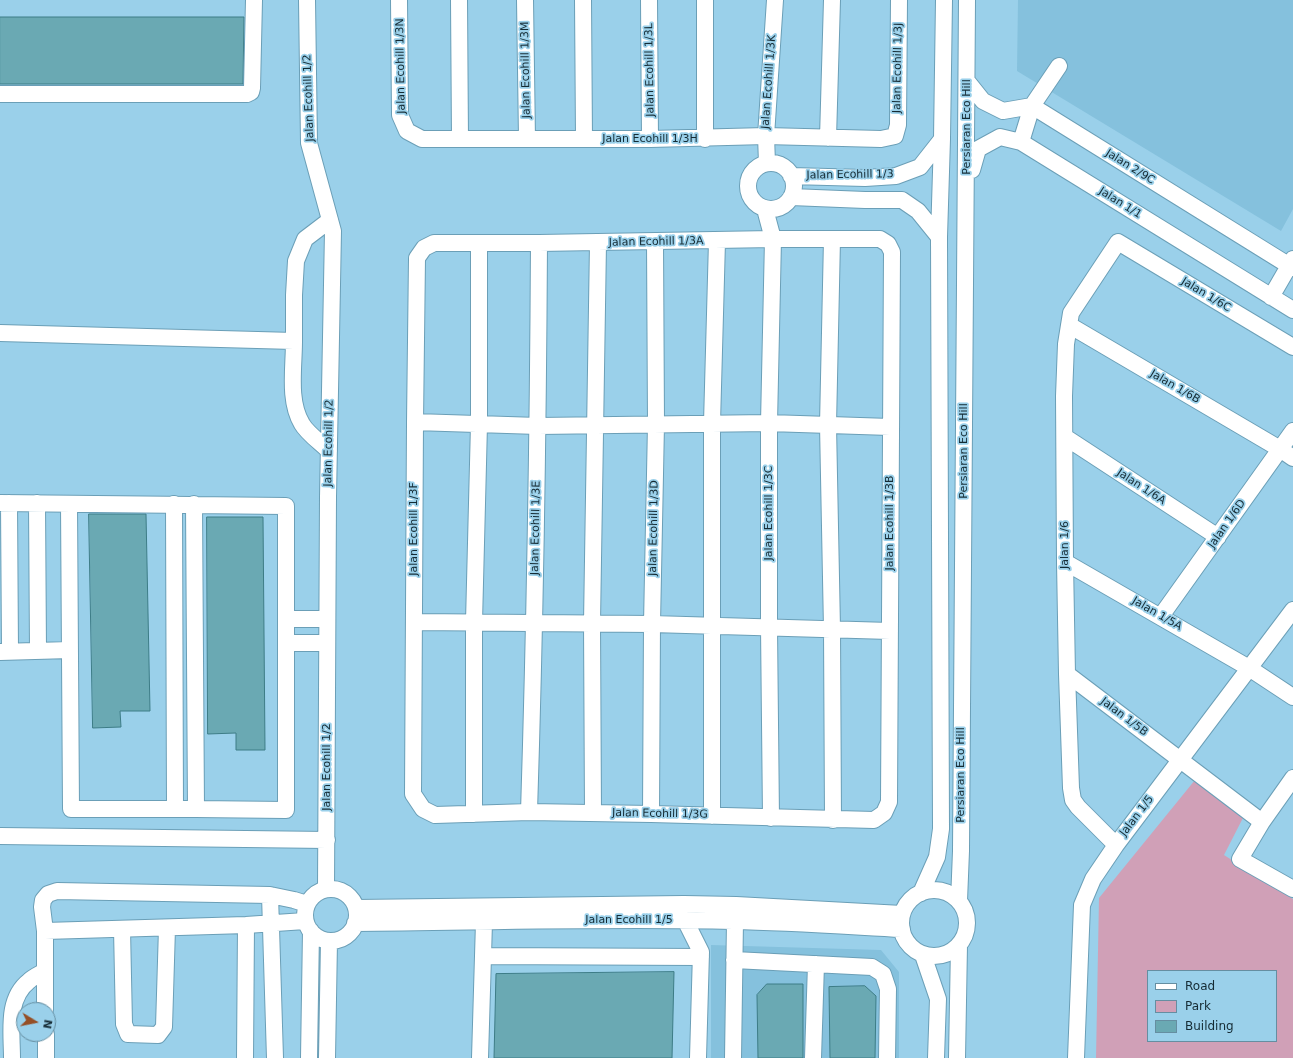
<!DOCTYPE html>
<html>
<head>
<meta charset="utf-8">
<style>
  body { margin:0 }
  #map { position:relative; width:1293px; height:1058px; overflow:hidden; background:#9ad0ea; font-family:"DejaVu Sans",sans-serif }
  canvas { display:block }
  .legend { position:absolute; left:1147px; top:970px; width:130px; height:72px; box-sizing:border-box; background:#9ad0ea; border:1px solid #658ea1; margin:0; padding:5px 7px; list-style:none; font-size:12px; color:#152b34 }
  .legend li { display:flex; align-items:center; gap:8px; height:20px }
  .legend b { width:20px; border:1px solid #658ea1 }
  .north { position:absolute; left:16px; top:1002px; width:40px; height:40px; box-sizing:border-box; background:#9ad0ea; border:1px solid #658ea1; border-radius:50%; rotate:100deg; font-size:11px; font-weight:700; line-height:16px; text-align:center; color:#152b34 }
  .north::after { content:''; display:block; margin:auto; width:14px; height:18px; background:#954f26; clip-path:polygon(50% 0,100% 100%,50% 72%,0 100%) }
</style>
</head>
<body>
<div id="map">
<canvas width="1293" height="1058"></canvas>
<ul class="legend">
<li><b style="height:5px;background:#fff"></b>Road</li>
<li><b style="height:11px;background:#d0a0b7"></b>Park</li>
<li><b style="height:11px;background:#6aa9b3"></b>Building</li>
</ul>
<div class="north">N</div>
</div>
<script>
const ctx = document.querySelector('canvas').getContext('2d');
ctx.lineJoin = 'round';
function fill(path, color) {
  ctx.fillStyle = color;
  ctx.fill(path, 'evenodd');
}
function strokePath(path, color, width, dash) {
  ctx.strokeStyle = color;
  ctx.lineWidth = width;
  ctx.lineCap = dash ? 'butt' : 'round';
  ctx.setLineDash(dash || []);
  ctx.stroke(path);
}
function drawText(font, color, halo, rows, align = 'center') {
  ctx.font = font + ' "DejaVu Sans",sans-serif';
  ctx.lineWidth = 3.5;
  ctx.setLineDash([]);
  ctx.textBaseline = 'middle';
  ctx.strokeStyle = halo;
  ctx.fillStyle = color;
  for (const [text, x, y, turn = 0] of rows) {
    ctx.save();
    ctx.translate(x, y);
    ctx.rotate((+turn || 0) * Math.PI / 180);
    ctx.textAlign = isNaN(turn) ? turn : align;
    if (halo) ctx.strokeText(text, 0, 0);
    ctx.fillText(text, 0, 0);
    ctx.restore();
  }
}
fill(new Path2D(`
  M1018,0H1293V209L1281,231L1017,71Z
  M711,945L881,950L899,972V1058H711Z`), '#85c1dd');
fill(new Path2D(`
  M1195,780L1245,814L1224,855L1293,899V1058H1096L1099,898ZM1148,971H1276V1041H1148Z`), '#d0a0b7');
const building = new Path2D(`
  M0,17H244L243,84H0Z
  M89,514H146L150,711H120L121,727L93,728Z
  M207,517H263L265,750H236V733L208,734Z
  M674,972L672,1058H494L496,974Z
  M767,984H803V1058H758L757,995Z
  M865,986L876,996L875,1058H830L829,987Z`);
fill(building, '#6aa9b3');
strokePath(building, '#3d7c86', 1);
const minor = new Path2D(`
  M307,0L309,143L333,231L328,497L326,889
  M399,0L400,115L407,131L422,139H650L766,136L881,139L895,136L898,125L899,0
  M459,0L460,139
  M525,0L527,139
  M583,0L584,139
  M649,0L650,139
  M967,81L983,101L1003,111L1032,106L1293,268
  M0,94H247L251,92L252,88L254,0
  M828,138L832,0
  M705,139V0
  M1021,142L1032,106L1059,66
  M767,163L766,136L775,0
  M748 186a23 23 0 1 1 46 0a23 23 0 1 1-46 0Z
  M972,170L978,149L1000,137L1021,142L1293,310
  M791,176L865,178L896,176L920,167L942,139
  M791,197L865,200H902L918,211L939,237
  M765,209L773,239L769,423V627L771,818
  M773,239H880L888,244L892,252L889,802L884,813L874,820L651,814L529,812L435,815L423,809L413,794L415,422L417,258L424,248L434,243H539Z
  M832,239L828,425L832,629L833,820
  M1271,297L1293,259
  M1069,325L1280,449L1293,458
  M0,333L294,341C294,368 288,401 302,424C307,433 321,443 329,451
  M294,341V295L296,261L305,239L330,220
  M415,422L538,426L769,423L890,427
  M1065,437L1218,537
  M0,503L286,506V619H327
  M9,503L10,651
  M37,503L38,651
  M69,504L71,809H196L286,810V619
  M174,504L175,809
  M194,504L196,809
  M1065,562L1249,668L1293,697
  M1161,616L1293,431
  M414,622L652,624L890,631
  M286,643H327
  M0,652L70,650
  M1067,674L1262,822
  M1293,778L1262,822L1240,859L1293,889
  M529,812C535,623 538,433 539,243
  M593,813L592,623L598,243
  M474,814V622L479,424V243
  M651,814L652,624L656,424L655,242
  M712,816V423L717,241
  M0,836L327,840
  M1116,845L1078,807L1073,800L1071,788L1067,674L1065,562L1064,396L1066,344L1071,313L1118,242L1293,347
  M305 915a26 26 0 1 1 52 0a26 26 0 1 1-52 0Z
  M901 923a33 33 0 1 1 66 0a33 33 0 1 1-66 0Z
  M921,893L937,857L941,829L939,237L942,139L944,0
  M270,895L275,1058
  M959,901L961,851L967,0
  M356,908L684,904L736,905L902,914
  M685,920L701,952L698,1058
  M355,923C481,922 607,918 733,921C789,922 846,926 902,929
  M122,929L124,1024L128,1034L158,1035L164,1027L167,928
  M45,931L246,925L305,921
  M923,955L938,999L936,1058
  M483,956L701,957
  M734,960L872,967L883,974L888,989L887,1058
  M45,1010V931L42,907L43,900L48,894L57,891L270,895L294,900L307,904
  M46,1034V1058
  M12,1058C12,1032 6,999 29,981C33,977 40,974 45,971
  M245,1058L246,925
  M309,1058L311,931
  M327,1058L329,941
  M480,1058L484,922
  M733,1058L735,921
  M813,1058L816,964
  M957,1058L959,945
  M1076,1058L1082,905L1093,879L1116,845L1293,610`);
strokePath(minor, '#6b9fb7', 18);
strokePath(minor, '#fff', 16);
drawText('11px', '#152b34', '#9ad0ea', [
  ["Jalan Ecohill 1/3N",401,66,-91],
  ["Jalan Ecohill 1/3J",898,68,-89],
  ["Jalan Ecohill 1/3M",526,70,-91],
  ["Jalan Ecohill 1/3L",650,70,-91],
  ["Jalan Ecohill 1/3K",769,82,-86],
  ["Jalan Ecohill 1/2",309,98,-92],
  ["Persiaran Eco Hill",967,127,-90],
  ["Jalan Ecohill 1/3H",650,139],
  ["Jalan 2/9C",1130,167,32],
  ["Jalan Ecohill 1/3",850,175,-1],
  ["Jalan 1/1",1120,203,32],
  ["Jalan Ecohill 1/3A",656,242,-1],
  ["Jalan 1/6C",1206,295,31],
  ["Jalan 1/6B",1175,387,30],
  ["Jalan Ecohill 1/2",329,443,-89],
  ["Persiaran Eco Hill",964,451,-90],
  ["Jalan 1/6A",1141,487,33],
  ["Jalan Ecohill 1/3C",769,513,-90],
  ["Jalan Ecohill 1/3B",890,523,-90],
  ["Jalan 1/6D",1227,524,-55],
  ["Jalan Ecohill 1/3E",536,528,-89],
  ["Jalan Ecohill 1/3D",654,528,-89],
  ["Jalan Ecohill 1/3F",414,529,-90],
  ["Jalan 1/6",1065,545,-90],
  ["Jalan 1/5A",1157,614,30],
  ["Jalan 1/5B",1124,717,37],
  ["Jalan Ecohill 1/2",327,767,-90],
  ["Persiaran Eco Hill",961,775,-90],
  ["Jalan Ecohill 1/3G",660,814,1],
  ["Jalan 1/5",1137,816,-53],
  ["Jalan Ecohill 1/5",629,920]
]);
</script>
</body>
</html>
